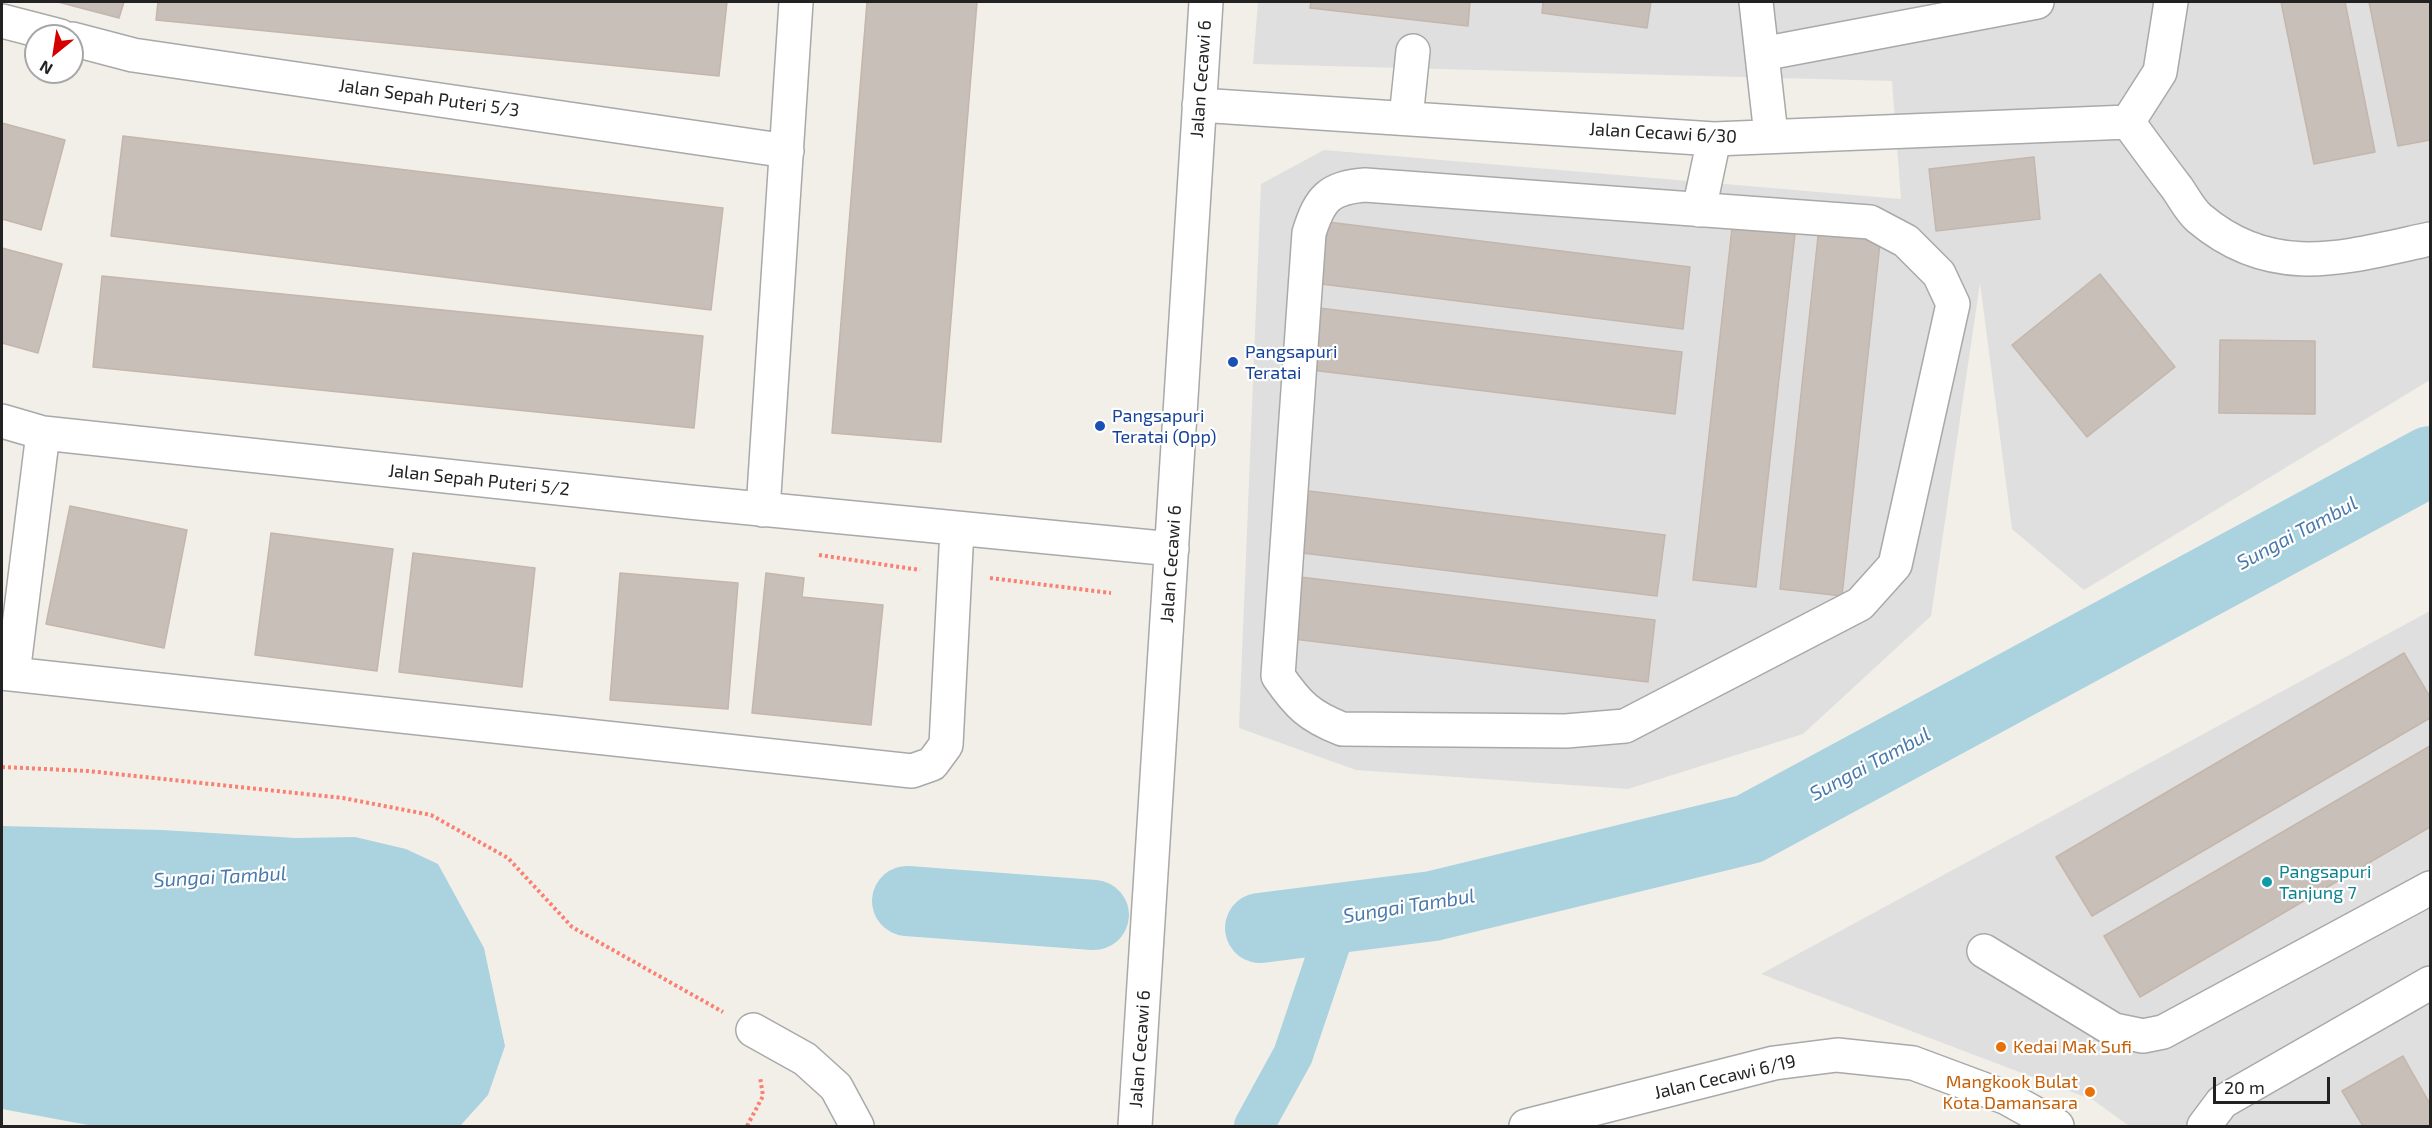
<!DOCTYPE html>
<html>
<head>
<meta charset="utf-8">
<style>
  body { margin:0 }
  #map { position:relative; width:2432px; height:1128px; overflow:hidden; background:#f2efe9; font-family:"Exo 2",sans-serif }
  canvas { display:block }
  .frame { position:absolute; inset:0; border:3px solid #222; pointer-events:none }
  .north { position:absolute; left:24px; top:24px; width:60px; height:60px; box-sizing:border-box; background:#fff; border:2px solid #a7a7a7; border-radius:50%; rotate:210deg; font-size:16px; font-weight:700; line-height:24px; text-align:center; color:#222 }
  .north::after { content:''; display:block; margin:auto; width:21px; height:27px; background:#d40000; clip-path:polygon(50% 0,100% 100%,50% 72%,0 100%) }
  .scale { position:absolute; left:2213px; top:1077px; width:117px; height:27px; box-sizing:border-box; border:3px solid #222; border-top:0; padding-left:8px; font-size:18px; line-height:21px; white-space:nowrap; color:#222; -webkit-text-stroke:4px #fff; paint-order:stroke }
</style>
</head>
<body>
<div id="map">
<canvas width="2432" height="1128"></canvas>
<div class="frame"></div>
<div class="north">N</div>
<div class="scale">20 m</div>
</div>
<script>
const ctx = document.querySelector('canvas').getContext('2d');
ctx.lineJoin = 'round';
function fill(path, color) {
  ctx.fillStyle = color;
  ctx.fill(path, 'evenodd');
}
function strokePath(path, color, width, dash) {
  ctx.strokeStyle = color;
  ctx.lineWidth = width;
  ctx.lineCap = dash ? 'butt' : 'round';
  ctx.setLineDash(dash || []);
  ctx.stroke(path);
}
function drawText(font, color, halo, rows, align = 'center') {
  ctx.font = font + ' "Exo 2",sans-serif';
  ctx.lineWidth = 4.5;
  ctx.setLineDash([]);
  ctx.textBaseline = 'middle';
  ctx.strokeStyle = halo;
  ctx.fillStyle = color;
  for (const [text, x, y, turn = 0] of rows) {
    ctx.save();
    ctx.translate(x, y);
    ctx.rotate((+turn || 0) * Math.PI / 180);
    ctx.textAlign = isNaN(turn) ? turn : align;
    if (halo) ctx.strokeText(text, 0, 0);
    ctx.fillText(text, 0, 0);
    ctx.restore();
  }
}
fill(new Path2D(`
  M1258,2H2430V380L2084,590L2012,529L1980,283L1931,616L1803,734L1628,789L1356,770L1239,728L1261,184L1324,150L1901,199L1892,81L1253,64Z
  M2430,611V1126H2129L2093,1100L1761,974Z`), '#e0dfdf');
fill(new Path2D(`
  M2,826L162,830L296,838L355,837L406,849L438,864L484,948L505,1046L488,1095L460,1126L88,1125L2,1109Z`), '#aad3df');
strokePath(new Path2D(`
  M1254,1126L1293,1055L1339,919`), '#aad3df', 40);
strokePath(new Path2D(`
  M907,901L1094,915
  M1260,928L1433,906L1749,829L2430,461`), '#aad3df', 70);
const building = new Path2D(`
  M58,2H124L119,18Z
  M158,2H727L719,76L156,20Z
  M867,2H977L941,442L832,433Z
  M1311,2H1470L1468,26L1310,8Z
  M1543,2H1651L1647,28L1542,13Z
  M2281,2H2345L2375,152L2314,164Z
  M2369,2H2430V140L2398,146Z
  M2,123L65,140L41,230L2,219Z
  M123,136L723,208L711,310L111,236Z
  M2034,157L2040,219L1936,231L1929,169Z
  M1733,219L1796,225L1756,587L1693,580Z
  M1328,222L1690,267L1683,329L1321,284Z
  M1819,227L1881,234L1842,596L1780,589Z
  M2,248L62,264L38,353L2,343Z
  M2100,274L2175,367L2087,437L2012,345Z
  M102,276L703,336L694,428L93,367Z
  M1319,308L1682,352L1675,414L1311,370Z
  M2220,340L2315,341V414L2219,413Z
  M1301,490L1665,535L1657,596L1294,552Z
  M70,506L187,530L164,648L46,624Z
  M271,533L393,549L377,671L255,655Z
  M413,553L535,568L522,687L399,672Z
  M620,573L738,583L728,709L610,700Z
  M766,573L804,578L802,597L883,605L871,725L752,713Z
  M1292,576L1655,620L1648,682L1285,638Z
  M2404,653L2430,697V718L2092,916L2056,857Z
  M2430,746V827L2140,997L2104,936Z
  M2403,1056L2430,1104V1126H2363L2342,1091Z`);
fill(building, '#c7bfb8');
strokePath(building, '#c4b6ab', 1.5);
const minor = new Path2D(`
  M1756,2L1771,135
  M2,21L60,36
  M72,39L133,55L787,151
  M1762,54L2037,2
  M1199,105L1714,139L2128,122
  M1406,118L1413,51
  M2128,122C2144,144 2160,166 2177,188C2184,198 2190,210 2199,218C2273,281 2346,257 2430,239
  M2128,122L2160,72L2171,2
  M1365,185L1870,222L1906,241L1939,274L1953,304L1895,565L1860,604L1625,726L1566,731L1342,729C1309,716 1298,705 1278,676L1309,233C1320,198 1329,188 1365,185Z
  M1699,210L1714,139
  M2,421L43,433L689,502L1172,549
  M763,510L796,2
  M2,673L912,771L932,764L946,745L957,529
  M13,674L43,433
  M1984,951L2114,1030L2143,1036L2163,1032L2430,888
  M753,1030L805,1059L836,1087L857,1126
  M1135,1126L1206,2
  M1526,1126L1774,1063L1837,1055L1913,1063L2007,1098L2057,1126
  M2204,1126L2222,1102L2430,983`);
strokePath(minor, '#a9a9a9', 36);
strokePath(new Path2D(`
  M819,555L920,570
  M990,578L1111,593
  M2,767L88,771L343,798L431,815L508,858L572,927L723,1012
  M747,1126L763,1096L760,1077`), '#fa8072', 4, [3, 3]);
strokePath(minor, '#fff', 33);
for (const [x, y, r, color] of [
  [1233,362,6,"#1a4fb4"],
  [1100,426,6,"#1a4fb4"],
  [2267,882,6,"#0f9aa8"],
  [2001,1047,6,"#e8710a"],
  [2090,1092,6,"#e8710a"]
]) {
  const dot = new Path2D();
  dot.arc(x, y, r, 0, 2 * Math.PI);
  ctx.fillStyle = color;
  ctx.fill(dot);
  strokePath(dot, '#fff', 2);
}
drawText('18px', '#222', '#fff', [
  ["Jalan Cecawi 6",1201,79,-86],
  ["Jalan Sepah Puteri 5/3",429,98,8],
  ["Jalan Cecawi 6/30",1663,133,3],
  ["Jalan Sepah Puteri 5/2",479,480,6],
  ["Jalan Cecawi 6",1171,564,-86],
  ["Jalan Cecawi 6",1140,1049,-86],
  ["Jalan Cecawi 6/19",1725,1077,-13]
]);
drawText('18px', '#164399', '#fff', [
  ["Pangsapuri",1245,352],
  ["Teratai",1245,373],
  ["Pangsapuri",1112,416],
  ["Teratai (Opp)",1112,437]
], 'left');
drawText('18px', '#0d838f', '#fff', [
  ["Pangsapuri",2279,872],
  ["Tanjung 7",2279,893]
], 'left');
drawText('18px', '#c56008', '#fff', [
  ["Kedai Mak Sufi",2013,1047],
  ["Mangkook Bulat",2078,1082,"right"],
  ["Kota Damansara",2078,1103,"right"]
], 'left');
drawText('italic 20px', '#4a7aab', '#fff', [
  ["Sungai Tambul",2297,533,-28],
  ["Sungai Tambul",1870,764,-28],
  ["Sungai Tambul",220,877,-3],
  ["Sungai Tambul",1409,906,-9]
]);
</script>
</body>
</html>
